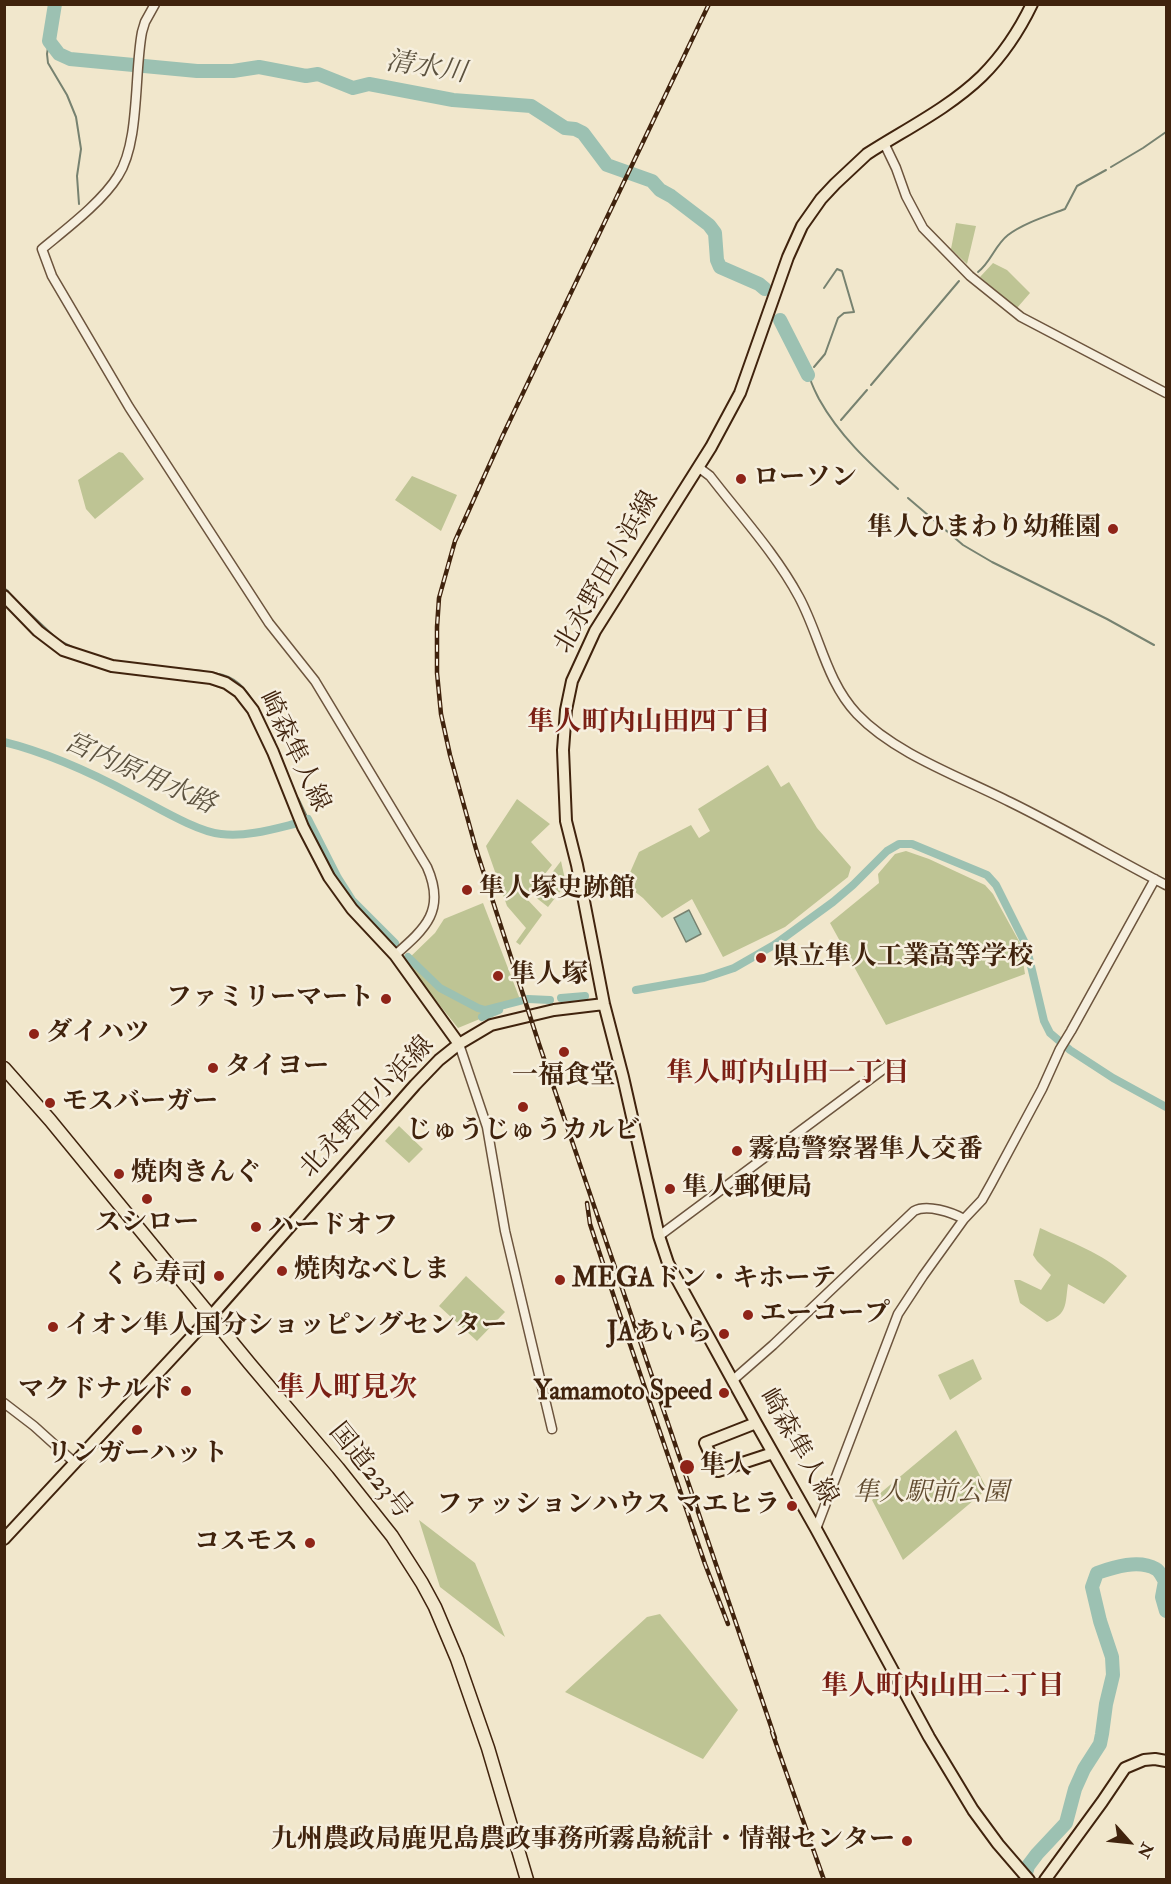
<!DOCTYPE html>
<html>
<head>
<meta charset="utf-8">
<style>
  body { margin:0 }
  #map { position:relative; width:1171px; height:1884px; overflow:hidden; background:#f1e7cc; font-family:"IM FELL Double Pica",serif }
  canvas { display:block }
  .frame { position:absolute; inset:0; border:6px solid #40230d; pointer-events:none }
  .north { position:absolute; left:1099px; top:1812px; width:60px; height:60px; -webkit-text-stroke:4px #f6efde; paint-order:stroke; rotate:117deg; font-size:16px; font-weight:700; line-height:24px; text-align:center; color:#40230d }
  .north::after { content:''; display:block; margin:auto; width:21px; height:27px; background:#40230d; clip-path:polygon(50% 0,100% 100%,50% 72%,0 100%) }
</style>
</head>
<body>
<div id="map">
<canvas width="1171" height="1884"></canvas>
<div class="frame"></div>
<div class="north">N</div>
</div>
<script>
const ctx = document.querySelector('canvas').getContext('2d');
ctx.lineJoin = 'round';
function fill(path, color) {
  ctx.fillStyle = color;
  ctx.fill(path, 'evenodd');
}
function strokePath(path, color, width, dash) {
  ctx.strokeStyle = color;
  ctx.lineWidth = width;
  ctx.lineCap = dash ? 'butt' : 'round';
  ctx.setLineDash(dash || []);
  ctx.stroke(path);
}
function drawText(font, color, halo, rows, align = 'center') {
  ctx.font = font + ' "IM FELL Double Pica","Noto Serif JP",serif';
  ctx.lineWidth = 5;
  ctx.setLineDash([]);
  ctx.textBaseline = 'middle';
  ctx.strokeStyle = halo;
  ctx.fillStyle = color;
  for (const [text, x, y, turn = 0] of rows) {
    ctx.save();
    ctx.translate(x, y);
    ctx.rotate((+turn || 0) * Math.PI / 180);
    ctx.textAlign = isNaN(turn) ? turn : align;
    if (halo) ctx.strokeText(text, 0, 0);
    ctx.fillText(text, 0, 0);
    ctx.restore();
  }
}
fill(new Path2D(`
  M956,223L976,226L967,264L951,249Z
  M993,263L1007,270L1030,293L1017,308L980,277Z
  M119,452L123,453L144,479L95,519L86,509L78,480Z
  M412,476L457,495L441,531L395,500Z
  M768,765L781,787L789,782L817,828L851,867L848,877L785,927L723,957L692,899L662,918L643,898L625,884L639,852L691,825L699,838L710,831L698,809Z
  M517,799L550,824L531,842L552,865L526,898L542,915L520,945L516,942L526,928L507,906L486,846Z
  M906,851L929,859L985,885L993,894L1020,943L1025,974L886,1025L830,923L879,883L878,874L895,854Z
  M561,861L566,884L548,907L534,896Z
  M483,903L521,1002L458,1028L405,962L435,933L444,919Z
  M399,1126L423,1149L409,1163L385,1141Z
  M1040,1228C1070,1242 1103,1253 1127,1276L1104,1304L1068,1284C1065,1304 1068,1314 1047,1322L1020,1303L1014,1280H1020L1041,1290L1051,1275L1037,1261L1033,1255Z
  M466,1276L505,1312L477,1341L439,1306Z
  M973,1359L982,1379L950,1400L938,1375Z
  M956,1430L987,1489L903,1560L872,1500Z
  M419,1520L475,1563L505,1637L440,1587Z
  M660,1614L738,1710L703,1759L565,1692L647,1617Z`), '#bec494');
const water = new Path2D(`
  M689,910L701,934L686,942L674,918Z`);
fill(water, '#9cc1b2');
strokePath(water, '#778270', 1.5);
strokePath(new Path2D(`
  M49,41L47,54L48,63L67,95L76,117L81,149L77,176L79,204
  M1111,167L1143,148L1166,132
  M978,272C991,262 995,245 1008,235C1024,223 1047,216 1065,209L1077,186L1106,170
  M814,367L825,354L838,318L844,313L854,312L842,271L837,269L824,288
  M809,374C810,382 815,391 819,399C839,435 868,462 898,489
  M871,385L959,281
  M841,420L867,390
  M908,498L963,545L992,562L1107,619L1154,645
  M4,588L8,591
  M23,607L58,640L72,647
  M173,668L203,671
  M209,673C229,673 243,684 252,700
  M269,732L275,742
  M281,758L294,791
  M298,798L308,819`), '#778270', 2);
strokePath(new Path2D(`
  M4,742C49,753 92,773 133,795C155,806 197,832 221,834C245,837 270,830 294,824
  M308,819L338,878L352,900L395,943
  M408,957L440,988L478,1008L485,1010L520,1001
  M636,990L704,978L734,968L774,945L833,902L853,885L887,851L899,844H912L987,875L996,885L1026,945L1044,1021L1050,1033L1070,1050L1113,1078L1166,1107
  M561,998L585,996
  M528,999L550,1000
  M482,1017L499,1010`), '#9cc1b2', 8);
strokePath(new Path2D(`
  M55,4L49,41L59,54L70,59L197,71H233L259,67L306,76L318,74L353,88L369,84L453,100L531,106L565,128L575,129L583,133L607,165L652,181L660,190L671,196L709,225L715,233L717,260L720,267L759,284L765,289
  M780,320L808,375
  M1024,1880L1028,1866L1037,1854L1066,1823L1075,1789L1084,1769L1100,1744L1102,1734L1106,1704L1113,1675L1112,1657L1100,1621L1092,1587L1097,1573C1114,1567 1139,1559 1156,1569C1160,1571 1162,1577 1165,1581L1162,1597L1166,1611`), '#9cc1b2', 14);
const minor = new Path2D(`
  M155,4L145,22L142,32C134,74 140,142 118,176C102,202 66,229 42,249L52,276L129,407L269,623L315,681L427,867C446,910 426,928 395,955
  M884,143L896,168L906,196L923,228L970,276L1021,317L1166,393
  M698,467L710,476C740,515 776,554 799,597C820,636 826,681 857,714C895,754 961,777 1010,802C1063,828 1114,858 1166,885
  M459,1044L487,1127L505,1231L552,1429
  M659,1236L889,1065
  M733,1380L773,1345L914,1211C927,1204 951,1212 964,1219
  M4,1403L34,1426L75,1463
  M816,1529L898,1314L923,1276L964,1219L982,1200L991,1184L1042,1089L1060,1049L1071,1031L1155,879`);
const major = new Path2D(`
  M4,596L38,631L63,650L112,666L211,678L226,683L239,692L253,710L273,752L303,827L329,877L352,909L395,955L459,1044
  M756,1423L705,1443L718,1471L773,1453
  M4,1539L211,1316L415,1085L439,1060L459,1044L491,1025L554,1010L604,1004
  M1029,1880L998,1844L973,1810L929,1737L816,1529L756,1423L668,1263L659,1236L623,1077L604,1004L577,865L566,821L563,750L566,710L572,681L595,631L711,447L740,393L788,257L802,226L821,199L835,184L867,154C906,129 949,108 982,76C1003,55 1019,31 1032,4
  M1045,1880L1102,1802L1125,1768L1144,1760L1155,1759L1166,1761`);
const highway = new Path2D(`
  M4,1068L50,1120L250,1364L338,1468L392,1536L422,1583L435,1607L457,1659L488,1748L527,1880`);
strokePath(minor, '#6c543d', 11);
strokePath(major, '#40230d', 14);
strokePath(highway, '#40230d', 15);
strokePath(minor, '#f6efde', 8);
strokePath(major, '#f1e7cc', 10);
strokePath(highway, '#f1e7cc', 12);
const rail = new Path2D(`
  M709,4L502,437L455,541L439,598L437,627V673L441,714L450,755L476,849L539,1044L775,1738
  M587,1203L590,1224L618,1309L705,1564L728,1624
  M772,1732L824,1880`);
strokePath(rail, '#40230d', 4.5);
strokePath(rail, '#f6efde', 2, [7]);
for (const [x, y, r, color] of [
  [741,479,6,"#8f2418"],
  [1113,529,6,"#8f2418"],
  [467,890,6,"#8f2418"],
  [761,958,6,"#8f2418"],
  [498,976,6,"#8f2418"],
  [386,999,6,"#8f2418"],
  [34,1034,6,"#8f2418"],
  [564,1052,6,"#8f2418"],
  [213,1068,6,"#8f2418"],
  [50,1103,6,"#8f2418"],
  [523,1107,6,"#8f2418"],
  [737,1151,6,"#8f2418"],
  [119,1174,6,"#8f2418"],
  [670,1189,6,"#8f2418"],
  [147,1199,6,"#8f2418"],
  [256,1227,6,"#8f2418"],
  [282,1271,6,"#8f2418"],
  [219,1276,6,"#8f2418"],
  [560,1280,6,"#8f2418"],
  [748,1315,6,"#8f2418"],
  [53,1327,6,"#8f2418"],
  [724,1334,6,"#8f2418"],
  [186,1391,6,"#8f2418"],
  [724,1393,6,"#8f2418"],
  [137,1430,6,"#8f2418"],
  [687,1467,8,"#8f2418"],
  [792,1506,6,"#8f2418"],
  [310,1543,6,"#8f2418"],
  [907,1841,6,"#8f2418"]
]) {
  const dot = new Path2D();
  dot.arc(x, y, r, 0, 2 * Math.PI);
  ctx.fillStyle = color;
  ctx.fill(dot);
  strokePath(dot, '#f6efde', 2);
}
drawText('bold 26px', '#40230d', '#f6efde', [
  ["ローソン",753,479],
  ["隼人ひまわり幼稚園",1101,529,"right"],
  ["隼人塚史跡館",479,890],
  ["県立隼人工業高等学校",773,958],
  ["隼人塚",510,976],
  ["ファミリーマート",374,999,"right"],
  ["ダイハツ",46,1034],
  ["タイヨー",225,1068],
  ["一福食堂",564,1077,"center"],
  ["モスバーガー",62,1103],
  ["じゅうじゅうカルビ",523,1132,"center"],
  ["霧島警察署隼人交番",749,1151],
  ["焼肉きんぐ",131,1174],
  ["隼人郵便局",682,1189],
  ["スシロー",147,1224,"center"],
  ["ハードオフ",268,1227],
  ["焼肉なべしま",294,1271],
  ["くら寿司",207,1276,"right"],
  ["MEGAドン・キホーテ",572,1280],
  ["エーコープ",760,1315],
  ["イオン隼人国分ショッピングセンター",65,1327],
  ["JAあいら",712,1334,"right"],
  ["マクドナルド",174,1391,"right"],
  ["Yamamoto Speed",712,1393,"right"],
  ["リンガーハット",137,1455,"center"],
  ["隼人",700,1467],
  ["ファッションハウス マエヒラ",780,1506,"right"],
  ["コスモス",298,1543,"right"],
  ["九州農政局鹿児島農政事務所霧島統計・情報センター",895,1841,"right"]
], 'left');
drawText('26px', '#40230d', '#f6efde', [
  ["北永野田小浜線",608,573,-60],
  ["崎森隼人線",293,752,64],
  ["北永野田小浜線",368,1108,-47],
  ["崎森隼人線",797,1448,60],
  ["国道223号",369,1472,51]
]);
drawText('italic 26px', '#604b2f', '#f6efde', [
  ["隼人駅前公園",931,1494]
]);
drawText('italic 27px', '#5c523f', '#f6efde', [
  ["清水川",426,69,9],
  ["宮内原用水路",139,775,24]
]);
drawText('bold 27px', '#7a1f14', '#f6efde', [
  ["隼人町内山田四丁目",649,724],
  ["隼人町内山田一丁目",788,1075],
  ["隼人町内山田二丁目",943,1688]
]);
drawText('bold 28px', '#7a1f14', '#f6efde', [
  ["隼人町見次",347,1390]
]);
</script>
</body>
</html>
